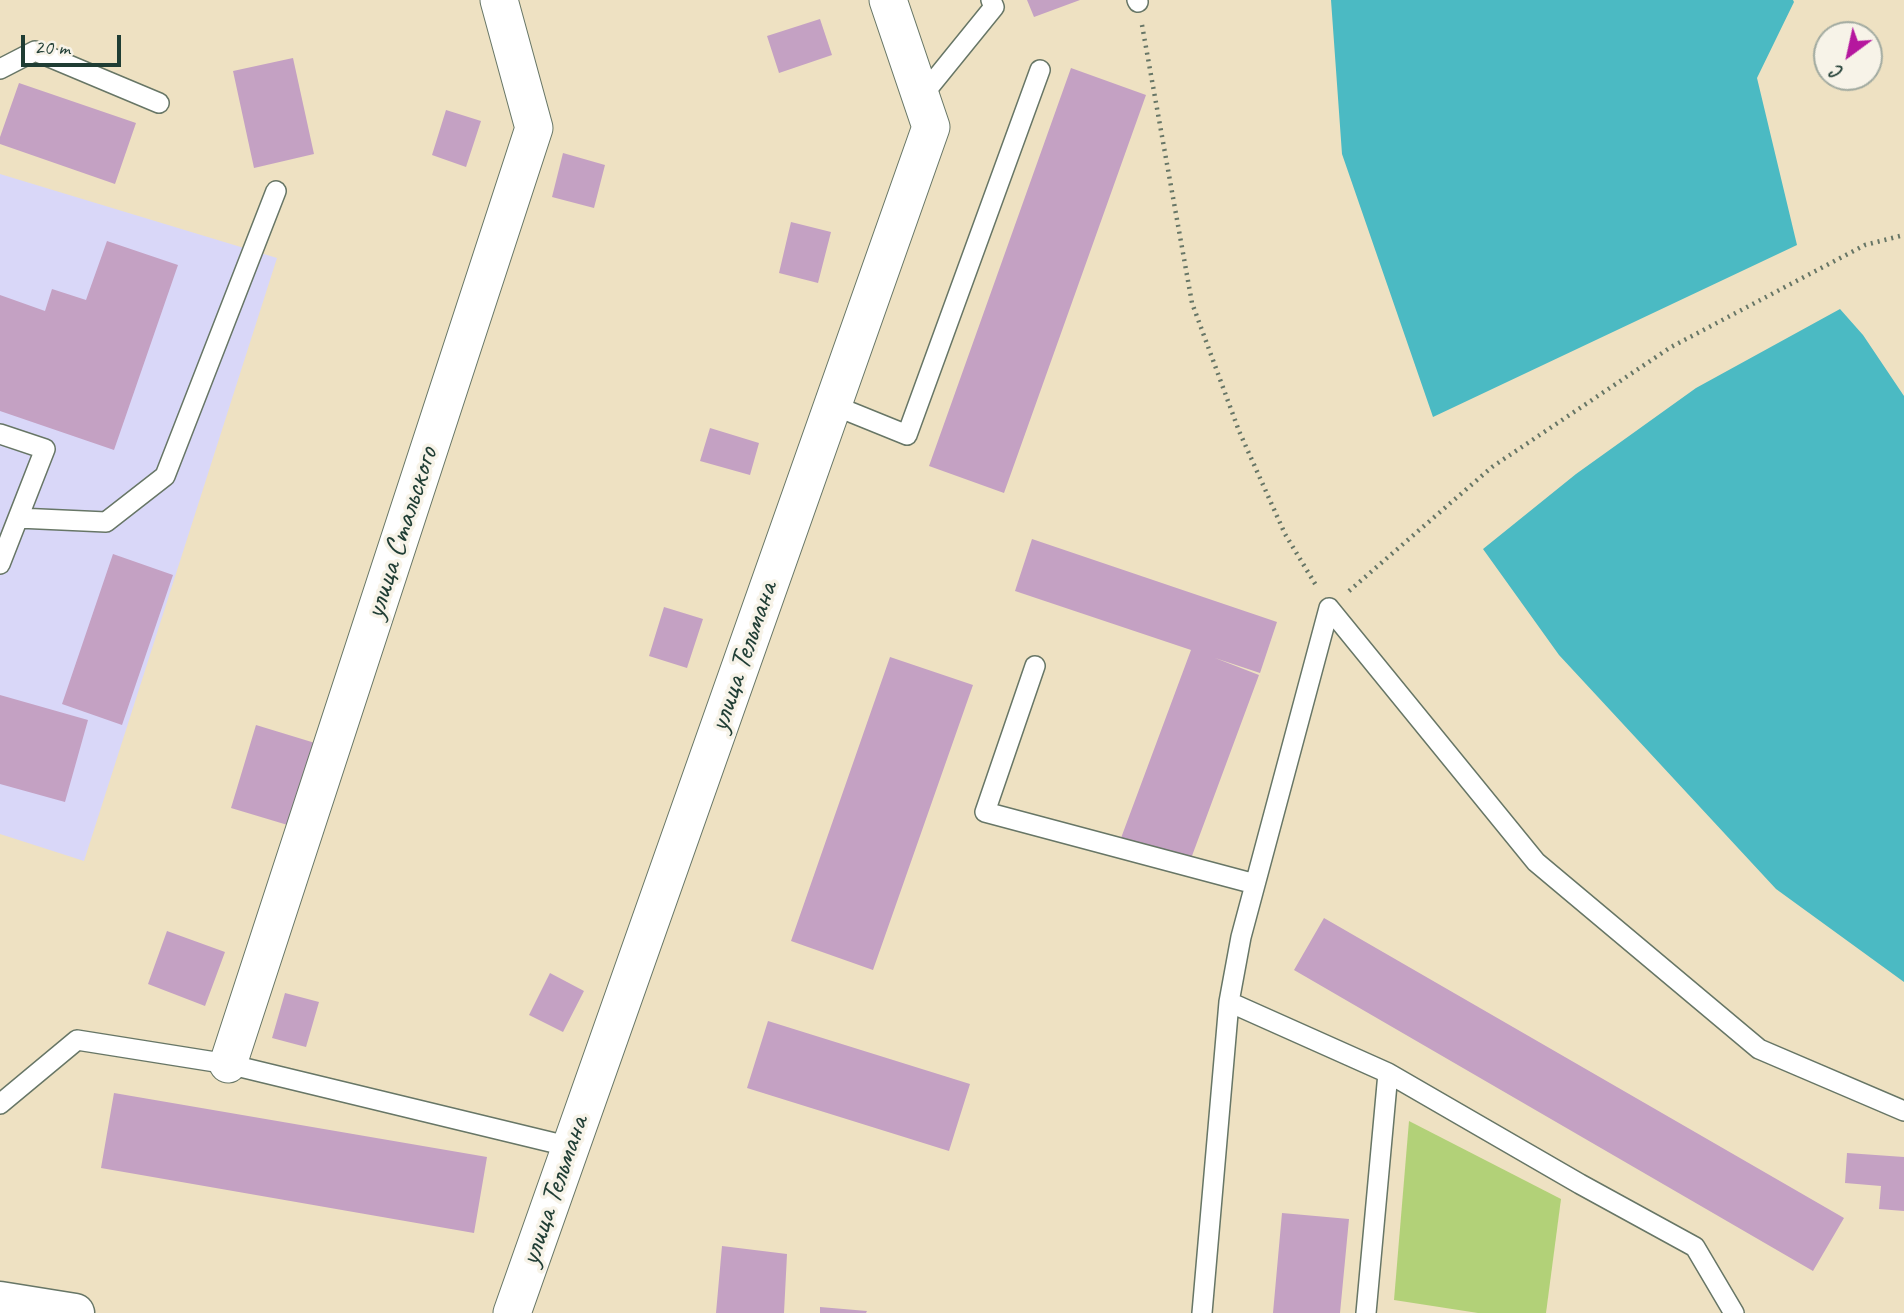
<!DOCTYPE html>
<html>
<head>
<meta charset="utf-8">
<style>
  body { margin:0 }
  #map { position:relative; width:1904px; height:1313px; overflow:hidden; background:#eee1c2; font-family:Caveat,sans-serif }
  canvas { display:block }
  .north { position:absolute; left:1813px; top:21px; width:70px; height:70px; box-sizing:border-box; background:#f7f3e8; border:2px solid #a1aaa0; border-radius:50%; rotate:213deg; font-size:19px; font-weight:700; line-height:28px; text-align:center; color:#1f3d34 }
  .north::after { content:''; display:block; margin:auto; width:24px; height:32px; background:#b5179e; clip-path:polygon(50% 0,100% 100%,50% 72%,0 100%) }
  .scale { position:absolute; left:21px; top:35px; width:100px; height:32px; box-sizing:border-box; border:4px solid #1f3d34; border-top:0; padding-left:9px; font-size:21px; line-height:24px; white-space:nowrap; color:#1f3d34; -webkit-text-stroke:5px #f7f3e8; paint-order:stroke }
</style>
</head>
<body>
<div id="map">
<canvas width="1904" height="1313"></canvas>
<div class="north">С</div>
<div class="scale">20 m</div>
</div>
<script>
const ctx = document.querySelector('canvas').getContext('2d');
ctx.lineJoin = 'round';
function fill(path, color) {
  ctx.fillStyle = color;
  ctx.fill(path, 'evenodd');
}
function strokePath(path, color, width, dash) {
  ctx.strokeStyle = color;
  ctx.lineWidth = width;
  ctx.lineCap = dash ? 'butt' : 'round';
  ctx.setLineDash(dash || []);
  ctx.stroke(path);
}
function drawText(font, color, halo, rows, align = 'center') {
  ctx.font = font + ' Caveat,sans-serif';
  ctx.lineWidth = 7;
  ctx.setLineDash([]);
  ctx.textBaseline = 'middle';
  ctx.strokeStyle = halo;
  ctx.fillStyle = color;
  for (const [text, x, y, turn = 0] of rows) {
    ctx.save();
    ctx.translate(x, y);
    ctx.rotate((+turn || 0) * Math.PI / 180);
    ctx.textAlign = isNaN(turn) ? turn : align;
    if (halo) ctx.strokeText(text, 0, 0);
    ctx.fillText(text, 0, 0);
    ctx.restore();
  }
}
fill(new Path2D(`
  M0,174L277,258L84,861L0,834Z`), '#d9d7f8');
fill(new Path2D(`
  M1409,1121L1561,1199L1546,1313H1478L1394,1300Z`), '#b2d178');
fill(new Path2D(`
  M1331,0H1793L1794,2L1757,78L1797,245L1433,417L1342,154Z
  M1840,309L1863,335L1904,396V982L1776,889L1559,655L1483,549L1576,474L1696,388Z`), '#4bbac3');
fill(new Path2D(`
  M1027,0H1080L1034,17Z
  M820,19L832,55L779,73L767,36Z
  M293,58L314,154L254,168L233,71Z
  M1071,68L1146,95L1004,493L929,466Z
  M19,83L136,123L115,184L0,144V137Z
  M446,110L481,121L466,167L432,155Z
  M563,153L605,165L594,208L552,197Z
  M791,222L831,232L818,283L779,273Z
  M107,241L178,265L114,450L0,411V295L45,311L52,289L86,300Z
  M710,428L759,443L750,475L700,461Z
  M1032,539L1277,622L1260,673L1215,658L1259,675L1189,864L1121,838L1191,650L1015,591Z
  M113,554L173,575L122,725L62,704Z
  M664,607L703,619L687,668L649,656Z
  M890,657L973,685L873,970L791,941Z
  M0,695L88,720L65,802L0,784Z
  M256,725L315,743L291,826L231,808Z
  M1324,918L1844,1218L1813,1271L1294,970Z
  M167,931L225,952L205,1006L148,984Z
  M550,973L584,991L563,1032L529,1015Z
  M285,993L319,1002L306,1047L272,1038Z
  M768,1021L970,1084L949,1151L747,1088Z
  M114,1093L487,1157L474,1233L101,1168Z
  M1847,1153L1904,1157V1211L1879,1209L1881,1186L1845,1183Z
  M1282,1213L1349,1219L1340,1313H1273Z
  M722,1246L787,1254L784,1313H716Z
  M820,1307L867,1311L866,1313H820Z`), '#c4a1c3');
const service = new Path2D(`
  M1137,0L1138,2
  M0,69L35,51L159,103
  M921,97L994,7L991,0
  M833,405L907,435L1040,70
  M0,434L45,449L0,564
  M18,518L106,522L165,476L276,191
  M1329,608L1536,862L1759,1049L1904,1111
  M1035,666L985,812L1255,884
  M1229,1002L1388,1073L1366,1313
  M1388,1073L1580,1184L1695,1247L1734,1313
  M0,1104L77,1040L228,1064L571,1147
  M1202,1313L1229,1002L1241,937L1329,608`);
const minor = new Path2D(`
  M228,1064L534,128L499,0
  M512,1313L931,127L888,0`);
const secondary = new Path2D(`
  M0,1301L75,1313`);
strokePath(service, '#677666', 22);
strokePath(minor, '#677666', 39);
strokePath(secondary, '#677666', 41);
strokePath(new Path2D(`
  M1142,25L1192,303L1239,431L1285,534L1317,587
  M1349,591L1492,467L1671,347L1865,245L1904,235`), '#677666', 4.5, [2, 5]);
strokePath(service, '#fff', 19);
strokePath(minor, '#fff', 37);
strokePath(secondary, '#fff', 38);
drawText('30px', '#1f3d34', '#f7f3e8', [
  ["улица Стальского",402,533,-72],
  ["улица Тельмана",744,657,-71],
  ["улица Тельмана",555,1191,-71]
]);
</script>
</body>
</html>
